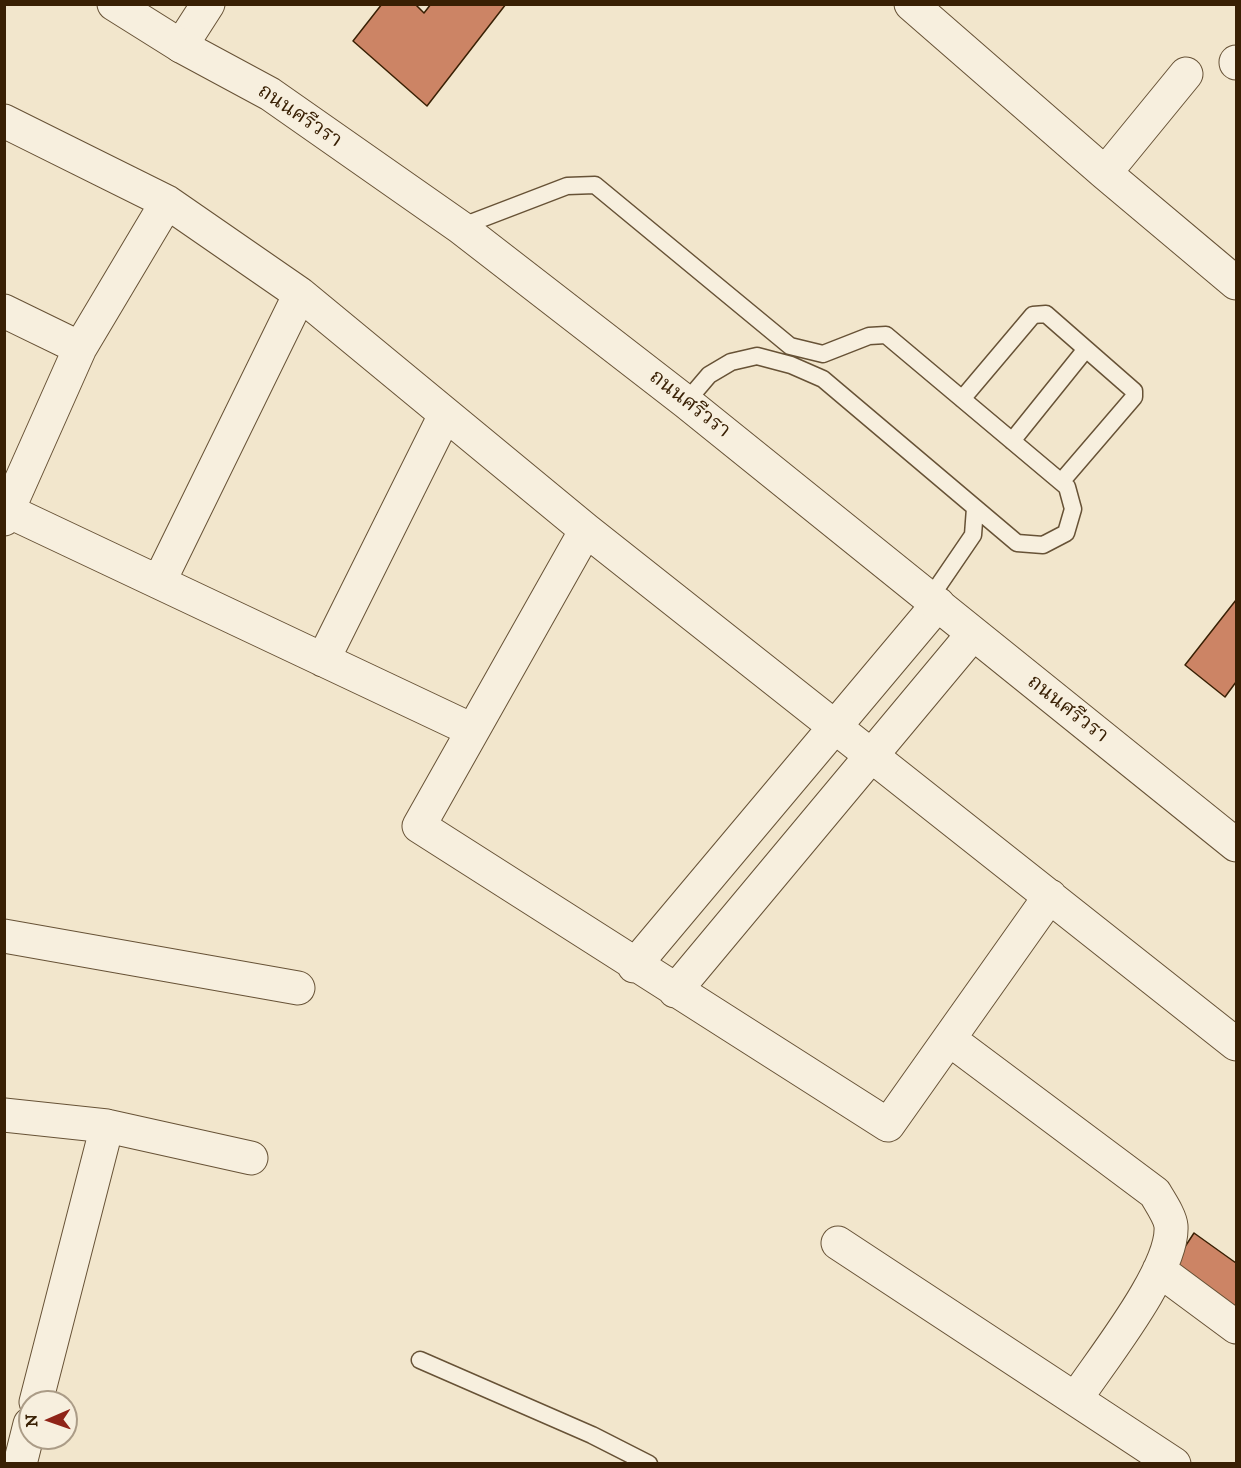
<!DOCTYPE html>
<html>
<head>
<meta charset="utf-8">
<style>
  body { margin:0 }
  #map { position:relative; width:1241px; height:1468px; overflow:hidden; background:#f2e6cc; font-family:"IM FELL DW Pica",serif }
  canvas { display:block }
  .frame { position:absolute; inset:0; border:6px solid #392004; pointer-events:none }
  .north { position:absolute; left:18px; top:1390px; width:60px; height:60px; box-sizing:border-box; background:#f7efde; border:2px solid #ab9c87; border-radius:50%; rotate:268deg; font-size:16px; font-weight:700; line-height:24px; text-align:center; color:#392004 }
  .north::after { content:''; display:block; margin:auto; width:21px; height:27px; background:#8f2418; clip-path:polygon(50% 0,100% 100%,50% 72%,0 100%) }
</style>
</head>
<body>
<div id="map">
<canvas width="1241" height="1468"></canvas>
<div class="frame"></div>
<div class="north">N</div>
</div>
<script>
const ctx = document.querySelector('canvas').getContext('2d');
ctx.lineJoin = 'round';
function fill(path, color) {
  ctx.fillStyle = color;
  ctx.fill(path, 'evenodd');
}
function strokePath(path, color, width, dash) {
  ctx.strokeStyle = color;
  ctx.lineWidth = width;
  ctx.lineCap = dash ? 'butt' : 'round';
  ctx.setLineDash(dash || []);
  ctx.stroke(path);
}
function drawText(font, color, halo, rows, align = 'center') {
  ctx.font = font + ' "IM FELL DW Pica","Noto Serif Thai",serif';
  ctx.lineWidth = 4.5;
  ctx.setLineDash([]);
  ctx.textBaseline = 'middle';
  ctx.strokeStyle = halo;
  ctx.fillStyle = color;
  for (const [text, x, y, turn = 0] of rows) {
    ctx.save();
    ctx.translate(x, y);
    ctx.rotate((+turn || 0) * Math.PI / 180);
    ctx.textAlign = isNaN(turn) ? turn : align;
    if (halo) ctx.strokeText(text, 0, 0);
    ctx.fillText(text, 0, 0);
    ctx.restore();
  }
}
const building = new Path2D(`
  M382,4H415L424,13L431,4H506L427,106L353,41Z
  M1236,600V682L1225,697L1185,665Z
  M1194,1233L1236,1263V1308L1171,1268Z`);
fill(building, '#cc8465');
strokePath(building, '#392004', 1.5);
const service = new Path2D(`
  M460,227L567,186L595,185L790,346L823,354L869,336L886,335L1067,487L1073,509L1066,533L1043,545L1017,543L823,379L791,365L757,356L731,362L709,375L686,402
  M962,399L1033,315L1046,314L1134,391V397L1061,482
  M1012,441L1086,349
  M930,598L973,535L975,508
  M420,1360L592,1435L649,1464`);
const minor = new Path2D(`
  M911,4L1105,173L1236,283
  M181,46L208,4
  M1236,63V62
  M4,121L167,202L300,294L586,530L1236,1044
  M1105,173L1186,74
  M4,311L80,348
  M8,511L472,730
  M4,519L80,348L167,202
  M586,530L419,826L888,1125L1050,896
  M159,582L300,294
  M323,660L445,415
  M4,936L298,988
  M634,966L938,604
  M675,991L972,635
  M949,1039L1155,1193C1160,1202 1170,1216 1171,1226C1174,1270 1102,1359 1077,1397
  M4,1115L107,1126L251,1158
  M838,1243L1174,1464
  M1159,1270L1236,1327
  M36,1402L107,1126
  M20,1464L30,1424`);
const tertiary = new Path2D(`
  M114,4L181,46L270,94L460,227L686,402L1236,845`);
strokePath(service, '#675236', 19);
strokePath(minor, '#675236', 35);
strokePath(tertiary, '#675236', 35);
strokePath(service, '#f7efde', 16);
strokePath(minor, '#f7efde', 33);
strokePath(tertiary, '#f7efde', 33);
drawText('21px', '#392004', '#f7efde', [
  ["ถนนศรีวรา",299,117,34],
  ["ถนนศรีวรา",689,405,38],
  ["ถนนศรีวรา",1067,710,38]
]);
</script>
</body>
</html>
